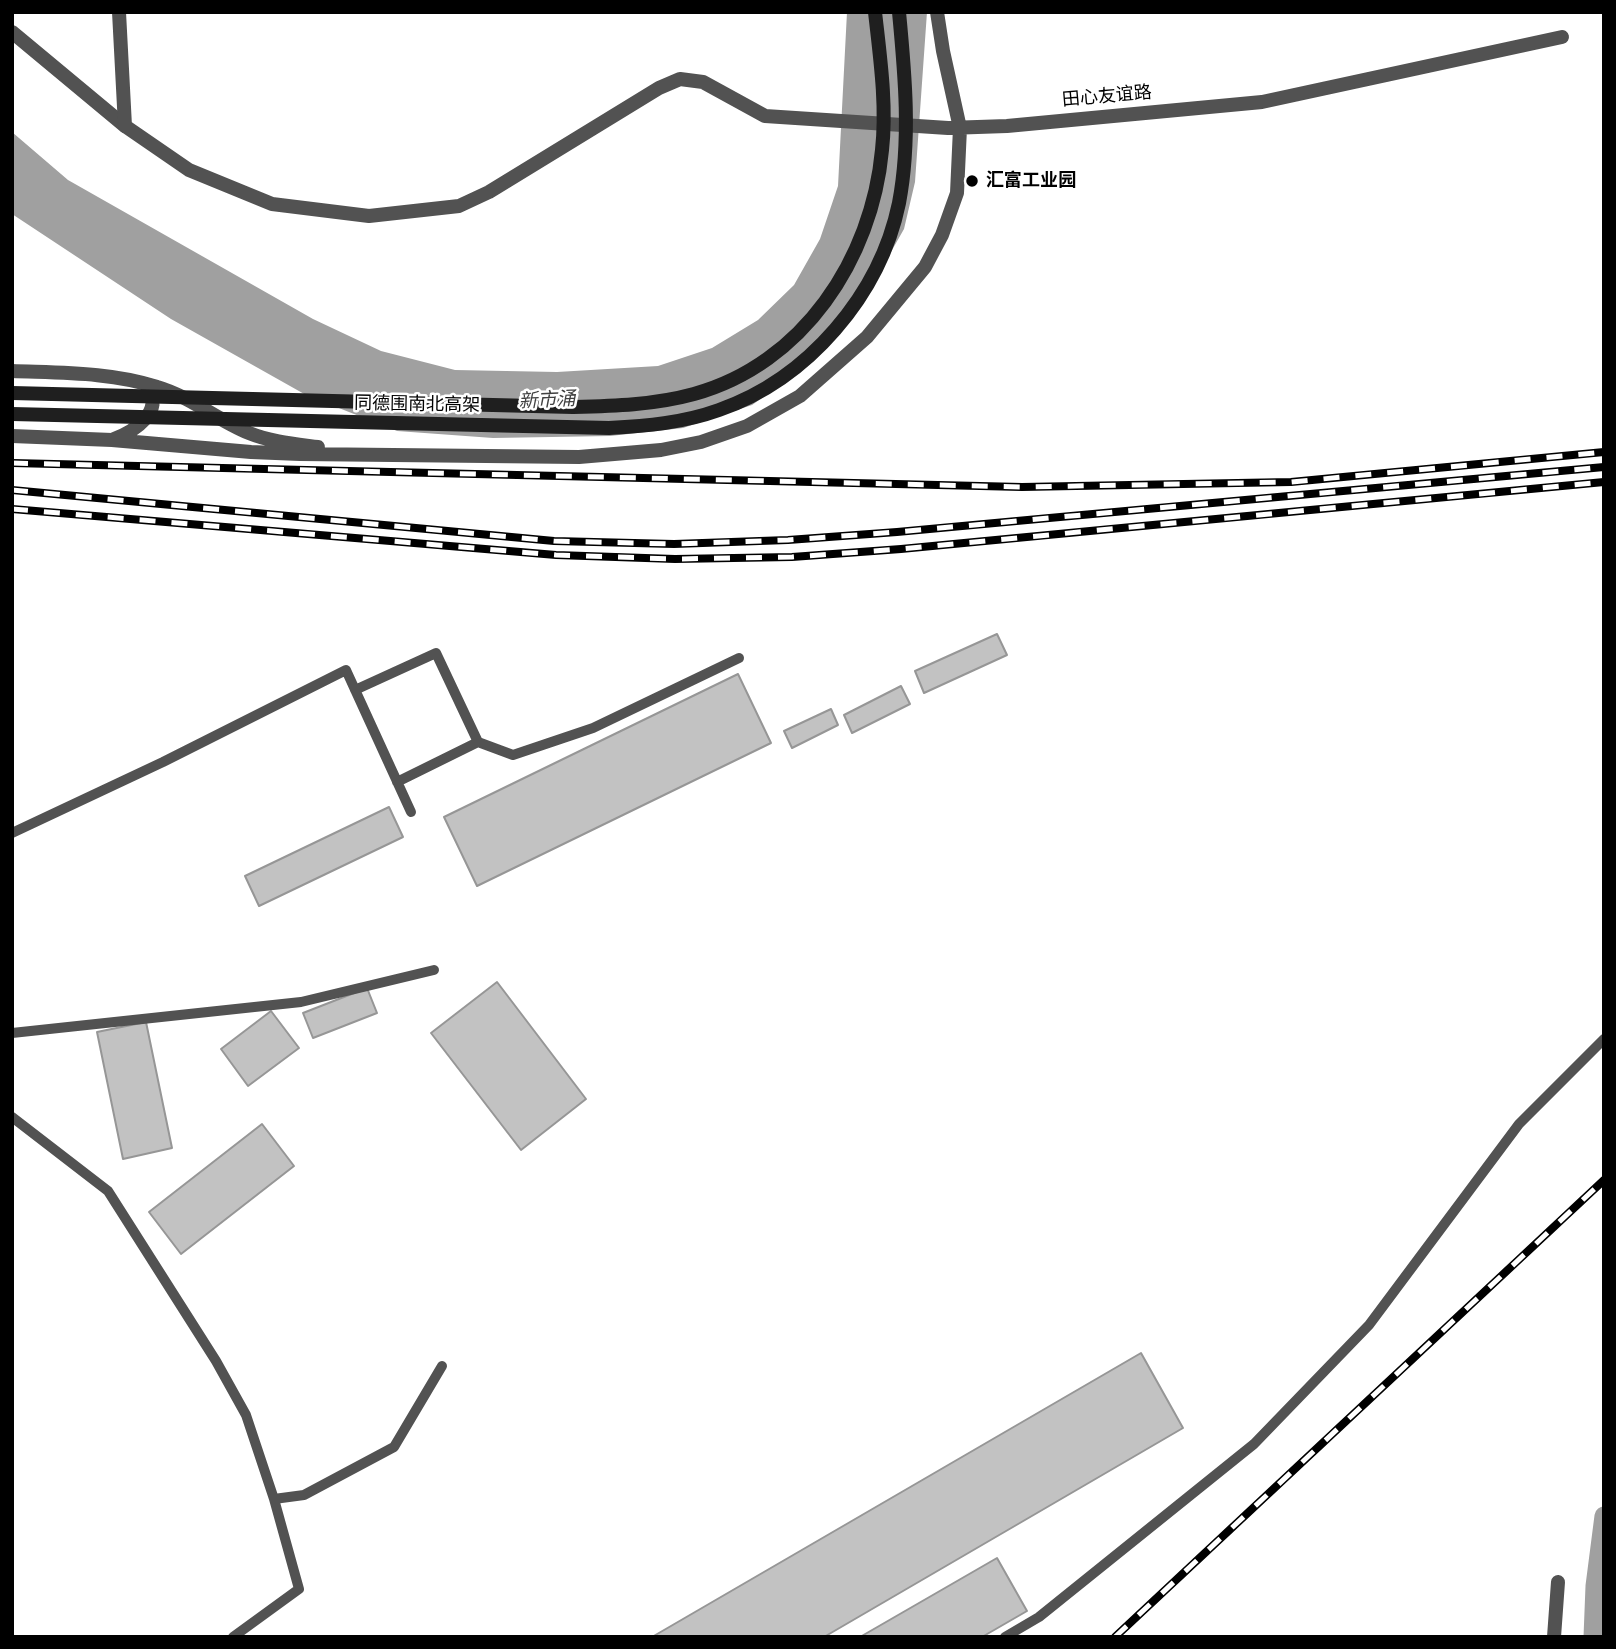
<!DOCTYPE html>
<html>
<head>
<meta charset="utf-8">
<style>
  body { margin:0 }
  #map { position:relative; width:1616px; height:1649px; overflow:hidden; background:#fff; font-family:"DejaVu Sans",sans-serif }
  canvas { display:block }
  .frame { position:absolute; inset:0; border:14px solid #000; pointer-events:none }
</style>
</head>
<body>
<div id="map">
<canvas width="1616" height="1649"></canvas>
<div class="frame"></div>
</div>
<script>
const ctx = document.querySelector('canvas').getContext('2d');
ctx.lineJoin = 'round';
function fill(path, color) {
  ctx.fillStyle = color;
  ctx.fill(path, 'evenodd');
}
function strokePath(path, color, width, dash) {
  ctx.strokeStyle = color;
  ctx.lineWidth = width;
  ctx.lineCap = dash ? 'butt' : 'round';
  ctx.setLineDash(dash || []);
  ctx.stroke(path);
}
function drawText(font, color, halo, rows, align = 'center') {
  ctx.font = font + ' "DejaVu Sans","Noto Sans SC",sans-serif';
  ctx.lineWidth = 5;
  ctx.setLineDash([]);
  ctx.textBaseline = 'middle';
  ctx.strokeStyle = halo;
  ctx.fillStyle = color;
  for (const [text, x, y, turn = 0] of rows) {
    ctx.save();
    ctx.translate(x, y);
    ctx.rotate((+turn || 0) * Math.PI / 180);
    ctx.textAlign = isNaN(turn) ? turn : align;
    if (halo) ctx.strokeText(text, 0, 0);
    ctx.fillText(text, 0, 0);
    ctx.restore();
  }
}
fill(new Path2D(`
  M847,12H927L915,182L904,229L879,273L795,375L752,405L683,428L610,436L493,438L397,431L306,395L171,319L12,214V132L68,180L313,319L381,351L455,370L557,372L658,366L712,348L758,320L794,285L820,239L838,186Z`), '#a0a0a0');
strokePath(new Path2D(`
  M1593,1637L1595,1586L1604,1516`), '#a0a0a0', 19);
const building = new Path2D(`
  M997,634L1007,655L924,693L915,671Z
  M738,674L771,743L477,886L444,817Z
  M901,686L910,704L852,733L844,715Z
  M831,709L838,725L792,748L784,731Z
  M389,807L403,837L259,906L245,876Z
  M497,982L586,1099L521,1150L431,1033Z
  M367,988L377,1013L313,1038L303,1013Z
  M271,1011L299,1048L248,1086L221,1049Z
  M146,1022L172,1148L123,1159L97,1032Z
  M262,1124L294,1166L181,1254L149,1212Z
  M1141,1353L1183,1428L824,1637H652Z
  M997,1558L1027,1611L982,1637H860Z`);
fill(building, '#c2c2c2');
strokePath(building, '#969696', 2);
strokePath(new Path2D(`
  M355,690L436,653L478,742L397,782
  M478,742L513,755L593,728L739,658
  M12,833L163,762L346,670L411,812
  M12,1033L301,1002L434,970
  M12,1117L108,1191L216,1361L246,1415L274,1499L299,1589L233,1637
  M274,1499L304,1495L394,1447L442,1366
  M1005,1637L1039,1617L1254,1444L1369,1325L1519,1124L1604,1039`), '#525252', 10);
strokePath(new Path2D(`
  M12,32L125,126
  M1554,1637L1558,1582`), '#525252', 14);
strokePath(new Path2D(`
  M119,12L125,126L189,170L272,204L369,216L459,206L489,192L659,88L680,79L703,82L765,116L948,128L1007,126L1262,102L1562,37
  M12,371C60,373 112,372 157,387C191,397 217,420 249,433C271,442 295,444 318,447
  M12,436L112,440L251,452L300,454L579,457L661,450L701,442L747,426L800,396L867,337L925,267L942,235L957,193L960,128L943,51L937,12
  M114,439C133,432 166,411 147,387`), '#525252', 14);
strokePath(new Path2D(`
  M12,393L573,407C613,406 654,405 694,394C803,364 872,259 882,150C887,105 880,57 875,12
  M12,414L609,428C646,426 683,423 719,410C808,379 880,295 899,203C911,140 905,75 899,12`), '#1f1f1f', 14);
const rail = new Path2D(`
  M12,463L1022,487L1291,482L1604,452
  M12,490L554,541L674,544L788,540L897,532L1604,467
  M12,509L556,555L675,559L792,557L901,549L1604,482
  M1115,1637L1604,1180`);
strokePath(rail, '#000', 8);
strokePath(rail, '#fff', 5, [16]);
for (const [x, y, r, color] of [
  [972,181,7,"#000"]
]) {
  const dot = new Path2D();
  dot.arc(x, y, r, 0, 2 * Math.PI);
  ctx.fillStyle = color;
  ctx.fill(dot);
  strokePath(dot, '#fff', 2.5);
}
drawText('18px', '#000', '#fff', [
  ["田心友谊路",1107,97,-5],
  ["同德围南北高架",417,405,1]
]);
drawText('bold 18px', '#000', '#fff', [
  ["汇富工业园",986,181]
], 'left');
drawText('italic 19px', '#414141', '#fff', [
  ["新市涌",547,401,-3]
]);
</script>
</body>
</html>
